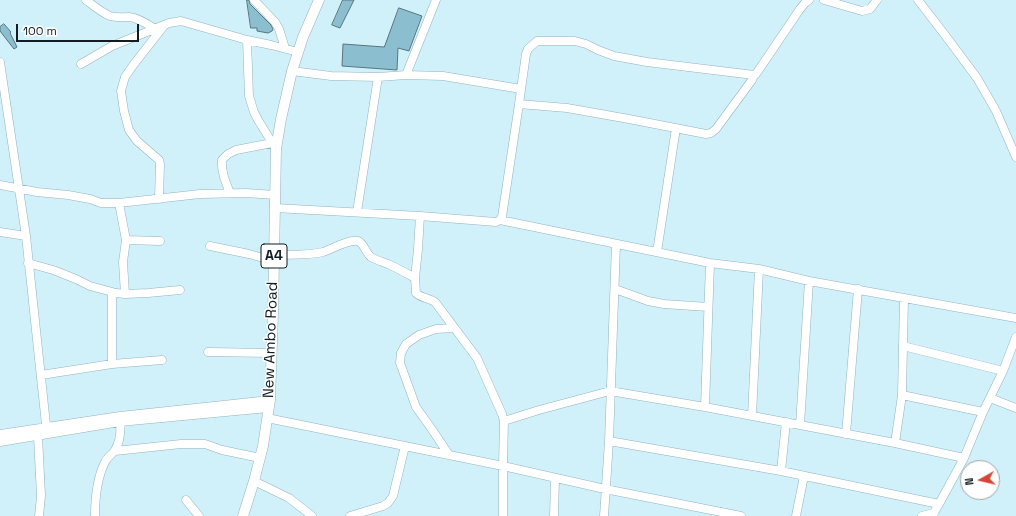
<!DOCTYPE html>
<html>
<head>
<meta charset="utf-8">
<style>
  body { margin:0 }
  #map { position:relative; width:1016px; height:516px; overflow:hidden; background:#d0f0fa; font-family:"Space Grotesk",sans-serif }
  canvas { display:block }
  .north { position:absolute; left:960px; top:460px; width:40px; height:40px; box-sizing:border-box; background:#fff; border:1px solid #a0a5a6; border-radius:50%; rotate:262deg; font-size:11px; font-weight:700; line-height:16px; text-align:center; color:#111d21 }
  .north::after { content:''; display:block; margin:auto; width:14px; height:18px; background:#d44639; clip-path:polygon(50% 0,100% 100%,50% 72%,0 100%) }
  .scale { position:absolute; left:16px; top:24px; width:123px; height:18px; box-sizing:border-box; border:2px solid #111d21; border-top:0; padding-left:5px; font-size:12px; line-height:14px; white-space:nowrap; color:#111d21; -webkit-text-stroke:3px #fff; paint-order:stroke }
</style>
</head>
<body>
<div id="map">
<canvas width="1016" height="516"></canvas>
<div class="north">N</div>
<div class="scale">100 m</div>
</div>
<script>
const ctx = document.querySelector('canvas').getContext('2d');
ctx.lineJoin = 'round';
function fill(path, color) {
  ctx.fillStyle = color;
  ctx.fill(path, 'evenodd');
}
function strokePath(path, color, width, dash) {
  ctx.strokeStyle = color;
  ctx.lineWidth = width;
  ctx.lineCap = dash ? 'butt' : 'round';
  ctx.setLineDash(dash || []);
  ctx.stroke(path);
}
function drawText(font, color, halo, rows, align = 'center') {
  ctx.font = font + ' "Space Grotesk",sans-serif';
  ctx.lineWidth = 3;
  ctx.setLineDash([]);
  ctx.textBaseline = 'middle';
  ctx.strokeStyle = halo;
  ctx.fillStyle = color;
  for (const [text, x, y, turn = 0] of rows) {
    ctx.save();
    ctx.translate(x, y);
    ctx.rotate((+turn || 0) * Math.PI / 180);
    ctx.textAlign = isNaN(turn) ? turn : align;
    if (halo) ctx.strokeText(text, 0, 0);
    ctx.fillText(text, 0, 0);
    ctx.restore();
  }
}
const building = new Path2D(`
  M247,0H249L250,4L271,25L273,29L272,31L268,33L257,31V28H251Z
  M343,0H354L340,28L332,25Z
  M399,8L422,16L409,51L398,48L397,70L342,66L343,44L384,47Z
  M4,24L11,32L10,33L17,47L14,49L0,31V27Z`);
fill(building, '#8bbfd0');
strokePath(building, '#58757e', 1);
const minor = new Path2D(`
  M86,0C94,6 102,13 110,16C117,18 123,17 129,17C139,18 147,24 155,29
  M254,0L275,22L279,29L285,48
  M824,0L862,11L870,9L877,0
  M918,0L945,35L977,78L996,111L1016,157
  M247,40L249,96L254,112L258,120L276,149
  M0,62L26,236L47,434
  M81,64L112,46L169,23L181,21L247,40L271,45L298,52
  M292,71L331,76L378,77L406,75L443,76L521,89
  M406,75L436,0
  M519,104L567,108L629,119L706,134L711,133L716,129L752,80L754,75L756,74L800,9L805,3L809,0
  M0,185L37,192L68,195L90,199L101,203H119L200,194L246,193L275,195
  M230,193C226,183 221,172 222,160L228,154L236,150L272,143
  M159,199L160,164L159,160L137,141L129,130L124,111L121,91L125,77L134,64L163,27
  M119,203L126,240L123,262L125,294
  M275,208L420,216L496,222L500,220L710,263L759,269L809,281L1016,318
  M357,212L378,77
  M420,216L418,249L415,278L416,293C421,298 429,298 435,302L477,358L502,414L504,421L503,466V516
  M500,220L502,217L519,104L526,54L528,49L537,41H575L586,44L598,50L614,56L647,62L754,75
  M0,232L26,236
  M126,240L160,241
  M210,246L249,254L274,261
  M657,252L676,128
  M274,255C290,254 307,256 323,252C332,249 349,239 358,241C364,243 365,252 371,257C376,260 383,262 388,264C397,268 406,273 415,278
  M28,263L53,270L76,279L90,286L116,293L125,294L148,293L180,290
  M615,289L648,301L664,304L708,307
  M112,292V364
  M903,346L1003,371
  M208,352L272,353
  M41,375L112,364L162,360
  M902,395L983,412
  M990,398L1016,408
  M705,407L710,263
  M752,416L759,269
  M267,418L503,466L605,489L741,516
  M504,421L539,410L610,391L705,407L895,443L964,458
  M800,425L809,281
  M0,434L120,416L270,400
  M846,434L858,289
  M38,436L41,496L39,516
  M609,441L781,471L939,504
  M0,442L120,422L268,408
  M895,443L902,395L904,298
  M115,451L181,444H205L222,450L260,458
  M449,455L431,428L416,407L400,363L401,353L406,344L419,335L436,329L454,328
  M781,471L786,422
  M254,481L289,498L312,516
  M186,500L199,516
  M95,516C95,498 97,478 105,462C107,457 112,455 115,450C121,441 121,428 120,417
  M350,516L383,506L388,503L393,496L405,446
  M554,516L555,478
  M604,516L609,441L616,244
  M796,516L804,476
  M922,516L934,513
  M932,516L939,504L964,458L983,412L1003,371L1016,337`);
const major = new Path2D(`
  M243,516L254,481L263,446L270,400L273,313L276,149L281,119L292,71L303,37L319,0`);
strokePath(minor, '#95b3bd', 9);
strokePath(major, '#95b3bd', 11);
strokePath(minor, '#fff', 8);
strokePath(major, '#fff', 10);
for (const [x, y, w] of [
  [274,256,26]
]) {
  const box = new Path2D();
  box.roundRect(x - w / 2, y - 12, w, 24, 3);
  ctx.fillStyle = '#fff';
  ctx.fill(box);
  strokePath(box, '#111d21', 1);
}
drawText('bold 14px', '#111d21', null, [
  ["A4",274,256]
]);
drawText('15px', '#111d21', '#fff', [
  ["New Ambo Road",271,340,-88]
]);
</script>
</body>
</html>
